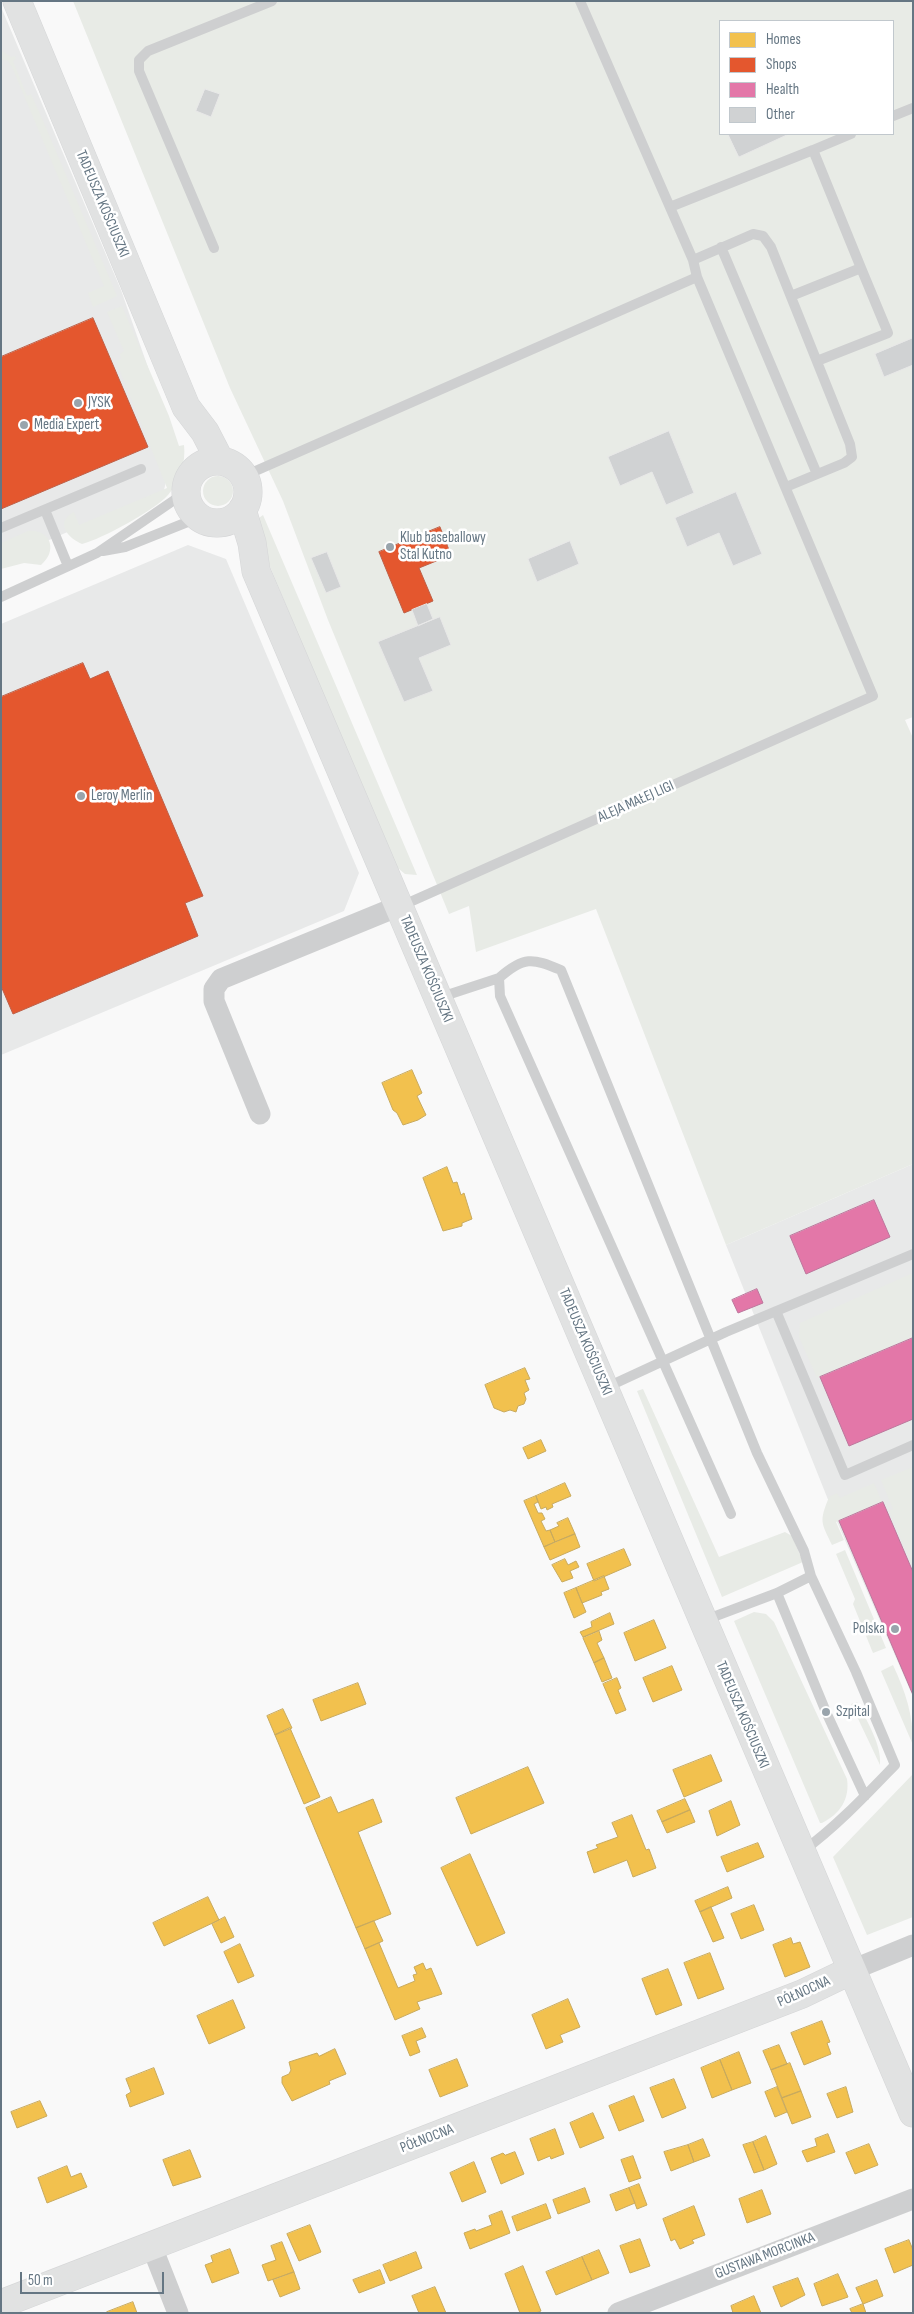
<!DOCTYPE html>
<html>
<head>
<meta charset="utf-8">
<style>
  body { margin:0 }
  #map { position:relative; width:914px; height:2314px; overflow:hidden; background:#f9f9f9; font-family:"Sofia Sans Condensed",sans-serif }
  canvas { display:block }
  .frame { position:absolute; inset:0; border:2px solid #657683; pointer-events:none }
  .legend { position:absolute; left:719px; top:20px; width:175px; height:115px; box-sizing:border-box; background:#fff; border:1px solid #c1c8cd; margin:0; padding:6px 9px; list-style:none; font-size:15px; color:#657683 }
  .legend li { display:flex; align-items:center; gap:10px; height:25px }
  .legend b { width:25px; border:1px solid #c1c8cd }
  .scale { position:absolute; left:20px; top:2272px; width:144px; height:22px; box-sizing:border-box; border:2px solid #657683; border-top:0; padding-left:6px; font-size:15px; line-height:18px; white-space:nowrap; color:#657683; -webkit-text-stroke:4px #fff; paint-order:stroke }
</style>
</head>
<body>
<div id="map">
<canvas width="914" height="2314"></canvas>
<div class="frame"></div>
<ul class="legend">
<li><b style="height:14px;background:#f2c14e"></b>Homes</li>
<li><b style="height:14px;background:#e4572e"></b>Shops</li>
<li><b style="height:14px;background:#e377a8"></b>Health</li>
<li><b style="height:14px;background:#d0d2d3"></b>Other</li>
</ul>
<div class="scale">50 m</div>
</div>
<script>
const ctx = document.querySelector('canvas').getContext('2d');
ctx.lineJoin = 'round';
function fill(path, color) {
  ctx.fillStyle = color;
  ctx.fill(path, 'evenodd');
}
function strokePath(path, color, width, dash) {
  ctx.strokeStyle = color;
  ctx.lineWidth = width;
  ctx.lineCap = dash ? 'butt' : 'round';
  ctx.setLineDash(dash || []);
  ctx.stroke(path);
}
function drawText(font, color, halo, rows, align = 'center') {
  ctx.font = font + ' "Sofia Sans Condensed",sans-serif';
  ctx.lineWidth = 5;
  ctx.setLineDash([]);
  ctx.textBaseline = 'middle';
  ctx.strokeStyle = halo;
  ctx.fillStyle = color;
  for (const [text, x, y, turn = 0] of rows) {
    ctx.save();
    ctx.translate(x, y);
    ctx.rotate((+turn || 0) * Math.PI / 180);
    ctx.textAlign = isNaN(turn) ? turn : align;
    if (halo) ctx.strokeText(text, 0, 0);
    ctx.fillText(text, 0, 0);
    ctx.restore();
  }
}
fill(new Path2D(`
  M1,7L121,290L175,445L164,490L1,561Z
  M188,545L226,559L359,873L344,911L1,1055V624Z
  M913,1164V1697L835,1517L726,1245Z`), '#e8e9e9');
fill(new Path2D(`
  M73,1H913V717L905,720L913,738V1164L726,1245L596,909L476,952L469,906L449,914L328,620L283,501L230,388ZM720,21H893V134H720Z
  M1,50L11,57L15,56L16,59L13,61L27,96L31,94L44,123L117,296L93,307L88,293L104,286L12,67L8,61L1,59Z
  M122,306L169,416L179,446L184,445C186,462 180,482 168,495C155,510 102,539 82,544C68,538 54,522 74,512L79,525L167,488L116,361L121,359L120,354L124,351L107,312Z
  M203 491a15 15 0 1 1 30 0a15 15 0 1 1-30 0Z
  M263,515L417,875L405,874L393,864L252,523Z
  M28,531C51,529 58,551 41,565L24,563L1,569V543Z
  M913,1273V1337L817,1378L799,1337L800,1323Z
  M643,1389L719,1557L785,1532L792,1536L803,1562L722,1597L637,1391Z
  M913,1467V1567L889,1511L893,1509L881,1480Z
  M874,1483L882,1502L836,1522L844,1540L832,1545C821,1522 819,1522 829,1497L837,1493L840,1498Z
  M845,1550L886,1648L873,1653L853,1604L855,1599L836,1554Z
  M754,1612L766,1614L774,1622L847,1779C850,1799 840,1814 822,1823H820L734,1621Z
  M893,1665C906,1693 913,1714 913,1745L881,1671Z
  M857,1702C866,1720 882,1744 880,1765L851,1704Z
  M913,1774V1917L867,1935L833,1857Z`), '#e8ebe6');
const homes = new Path2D(`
  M412,1070L422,1093L417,1096L426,1115L418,1120L403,1125L397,1113L393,1110L382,1083Z
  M447,1167L453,1183L457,1182L461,1195L464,1193L472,1219L462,1223V1226L443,1231L423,1178Z
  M525,1368L530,1379L525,1380L529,1390L524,1393L526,1399L524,1404L518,1406L516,1412L510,1410L504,1412L494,1408L485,1385Z
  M541,1440L546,1451L528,1459L523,1448Z
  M565,1483L571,1496L552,1504L553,1507L547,1510L546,1507L541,1509L536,1496Z
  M536,1496L538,1502L534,1504L538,1513H542L545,1519L541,1521L546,1531L550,1530L555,1542L544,1547L524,1501Z
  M568,1518L575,1534L555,1542L550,1530L559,1526L557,1523Z
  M575,1534L580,1547L550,1560L544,1547Z
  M624,1549L631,1565L594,1581L587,1564Z
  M565,1559L568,1565L576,1561L579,1567L570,1571L573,1578L562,1582L552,1565Z
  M604,1576L609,1589L601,1592L602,1595L582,1603L576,1588Z
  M576,1588L586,1612L574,1618L564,1593Z
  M610,1613L614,1624L583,1637L580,1632L592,1627L591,1622Z
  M654,1620L666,1648L635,1661L624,1633Z
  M599,1631L602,1640L597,1643L604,1658L594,1663L583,1638Z
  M604,1658L612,1678L602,1682L594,1663Z
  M672,1666L682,1690L653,1702L643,1678Z
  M617,1678L621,1688L618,1690L626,1710L616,1714L603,1684Z
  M358,1683L366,1704L321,1721L313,1700Z
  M283,1709L292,1728L275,1735L267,1716Z
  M290,1728L320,1797L304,1804L275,1735Z
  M711,1755L722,1781L684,1797L673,1770Z
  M528,1767L544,1803L471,1834L456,1798Z
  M331,1797L338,1813L373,1799L382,1822L358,1832L391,1914L356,1928L306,1808Z
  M685,1799L690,1810L662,1822L657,1811Z
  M731,1801L740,1825L717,1836L709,1811Z
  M690,1810L695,1822L667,1833L662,1822Z
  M632,1815L646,1850L649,1849L656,1868L633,1877L627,1860L594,1873L587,1852L598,1848L596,1845L618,1837L612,1823Z
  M758,1843L764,1857L727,1872L721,1857Z
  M470,1854L505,1933L477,1946L441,1868Z
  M728,1887L732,1898L700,1912L695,1901Z
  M208,1897L219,1920L164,1946L153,1923Z
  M754,1905L764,1930L741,1939L731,1914Z
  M711,1907L724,1938L713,1942L700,1912Z
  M225,1917L234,1937L221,1943L212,1924Z
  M374,1921L383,1941L365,1949L356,1928Z
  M791,1938L793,1944L800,1942L810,1967L785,1977L773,1945Z
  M379,1943L398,1988L415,1981L413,1975L417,1974L414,1967L423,1963L426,1970L431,1968L442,1994L417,2002L420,2009L395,2020L365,1949Z
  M240,1944L254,1976L238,1983L224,1952Z
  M710,1953L724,1989L698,1999L684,1963Z
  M668,1969L682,2005L656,2015L642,1979Z
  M568,1999L580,2027L560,2035L563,2042L546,2049L532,2015Z
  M233,2000L245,2028L209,2044L197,2016Z
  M822,2021L830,2042L827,2043L831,2054L804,2065L791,2033Z
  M422,2028L426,2037L416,2041L420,2052L410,2056L402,2036Z
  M779,2045L787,2064L771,2070L763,2051Z
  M335,2049L346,2074L329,2081L330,2084L292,2101L282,2083V2077L289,2074L291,2070L289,2062L317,2053L319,2056Z
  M739,2052L751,2083L732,2090L720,2060Z
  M457,2059L468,2086L440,2097L429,2070Z
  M720,2060L732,2090L712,2098L701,2068Z
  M790,2063L801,2091L782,2098L771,2070Z
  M154,2068L164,2094L130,2107L126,2095L131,2092L126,2079Z
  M674,2079L686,2108L662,2118L650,2088Z
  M777,2087L787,2112L775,2117L765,2092Z
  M846,2087L853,2112L837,2118L827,2094Z
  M801,2091L811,2117L792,2124L782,2098Z
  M634,2096L644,2121L619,2131L609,2106Z
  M40,2101L47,2116L17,2128L11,2112Z
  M593,2113L604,2138L580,2148L570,2123Z
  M555,2129L564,2154L551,2159L550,2156L538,2161L530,2139Z
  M828,2134L835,2152L807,2162L802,2151L817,2146L815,2139Z
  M766,2136L777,2164L764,2170L753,2142Z
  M703,2139L710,2156L694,2162L688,2145Z
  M753,2142L764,2170L754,2173L743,2145Z
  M869,2144L878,2165L855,2174L846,2153Z
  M688,2145L694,2162L671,2171L664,2152Z
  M190,2150L201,2177L173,2186L163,2160Z
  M515,2152L524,2174L501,2184L491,2158L503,2153L505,2155Z
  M633,2156L641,2178L629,2182L621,2160Z
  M474,2162L486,2192L462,2202L450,2173Z
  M67,2166L71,2177L81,2173L87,2187L47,2203L38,2178Z
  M639,2184L647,2205L637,2209L629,2188Z
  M585,2188L590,2202L558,2214L553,2200Z
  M629,2188L635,2203L616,2211L610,2195Z
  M762,2190L771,2214L747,2223L739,2199Z
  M546,2204L551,2218L517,2231L512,2217Z
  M694,2206L705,2235L692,2240L694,2243L680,2249L675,2239L671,2241L663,2219Z
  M502,2211L510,2233L470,2249L464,2233L475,2229L476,2231L492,2225L489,2216Z
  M310,2225L321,2252L299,2261L287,2234Z
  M640,2239L650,2266L630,2273L620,2246Z
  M909,2240L913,2250V2265L894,2273L885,2249Z
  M282,2242L294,2272L268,2281L262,2265L276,2260L271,2246Z
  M230,2249L239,2273L212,2283L205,2265L213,2262L211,2256Z
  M599,2250L609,2273L592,2280L582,2257Z
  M416,2252L422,2268L390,2281L383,2265Z
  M582,2257L592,2280L556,2295L546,2272Z
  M523,2266L541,2311L536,2313H520L505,2274Z
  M380,2270L385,2283L359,2293L353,2280Z
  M294,2272L300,2289L280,2297L273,2280Z
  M838,2274L848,2297L822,2306L814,2284Z
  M798,2278L805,2295L781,2307L773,2287Z
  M877,2280L883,2296L863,2304L856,2288Z
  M435,2287L446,2313H419L412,2296Z
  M754,2296L761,2313H733L731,2306Z
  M133,2302L137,2313H108L107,2312Z
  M863,2304L866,2313H852L850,2309Z`);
fill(homes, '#f2c14e');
strokePath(homes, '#c8aa5e', 1);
const shops = new Path2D(`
  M93,318L148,447L1,509V357Z
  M440,527L451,555L419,568L433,601L404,613L379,552Z
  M83,663L90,679L108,671L203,896L185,903L198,936L13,1014L1,986V697Z`);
fill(shops, '#e4572e');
strokePath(shops, '#be6048', 1);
const health = new Path2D(`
  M874,1200L890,1237L806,1274L790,1236Z
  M757,1289L763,1303L738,1313L732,1300Z
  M913,1338V1419L849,1446L820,1377Z
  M883,1502L913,1572V1695L839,1521Z`);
fill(health, '#e377a8');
strokePath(health, '#bd779d', 1);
const building = new Path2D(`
  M205,89L220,94L211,117L196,111Z
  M728,134H789L739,157Z
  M913,338V365L884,377L875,354Z
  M669,431L694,493L666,505L652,472L620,486L608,457Z
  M736,492L762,554L733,566L719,533L687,547L675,518Z
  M570,541L579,564L537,582L528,559Z
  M327,552L341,587L326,593L311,558Z
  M427,604L433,619L418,626L412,610Z
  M440,617L451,645L419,658L433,691L404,702L378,642Z`);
fill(building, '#d0d2d3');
strokePath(building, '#e8e8e8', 1);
const secondary = new Path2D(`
  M17,1L186,407L205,432L220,461
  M186 492a31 31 0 1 1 62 0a31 31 0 1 1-62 0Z
  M242,510L252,543L256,571L262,585L913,2113
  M1,2304L802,1994L852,1970`);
strokePath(secondary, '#d5d6d7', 29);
strokePath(new Path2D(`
  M580,1L693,260L697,277
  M893,116L913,108
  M813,150L851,134
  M670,207L813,150L861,268L791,296
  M721,247L817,474
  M214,248L139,71V60L148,51L272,1
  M693,260L753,234L763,236L771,247L850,444L852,457L844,463L786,487
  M817,361L888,333L861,268
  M244,476L697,277L873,696L401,906
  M45,510L68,566
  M1,528L141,469
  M103,551L125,547L200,517
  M1,597L97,553L186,492
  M438,998L499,978
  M776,1311L845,1475L913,1445
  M605,1388L726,1332L913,1254
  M731,1514L500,996L499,978C524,956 532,958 561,970L757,1453L804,1551L811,1576
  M777,1593L826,1712L865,1796
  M705,1620L777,1593L811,1576L856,1672L895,1765C866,1795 837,1826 803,1851`), '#cecfd0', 10);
strokePath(new Path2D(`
  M260,1114L214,1001V989L221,979L399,906
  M852,1970L913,1945
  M152,2247L178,2313
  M618,2313L913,2199`), '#cecfd0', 21);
strokePath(secondary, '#e1e2e2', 28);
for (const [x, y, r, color] of [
  [78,403,5,"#99a4ac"],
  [24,425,5,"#99a4ac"],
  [390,547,5,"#99a4ac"],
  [81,796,5,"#99a4ac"],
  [895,1629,5,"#99a4ac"],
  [826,1712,5,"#99a4ac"]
]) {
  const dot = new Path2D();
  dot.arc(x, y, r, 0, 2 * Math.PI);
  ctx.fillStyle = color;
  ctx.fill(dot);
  strokePath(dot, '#fff', 2);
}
drawText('15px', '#657683', '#fff', [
  ["TADEUSZA KOŚCIUSZKI",102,204,67],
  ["ALEJA MAŁEJ LIGI",636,802,-24],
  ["TADEUSZA KOŚCIUSZKI",426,969,67],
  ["TADEUSZA KOŚCIUSZKI",585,1342,67],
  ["TADEUSZA KOŚCIUSZKI",742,1715,67],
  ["PÓŁNOCNA",804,1992,-24],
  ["PÓŁNOCNA",427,2139,-21],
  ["GUSTAWA MORCINKA",765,2256,-21]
]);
drawText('15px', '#657683', '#fff', [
  ["JYSK",88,403],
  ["Media Expert",34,425],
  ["Klub baseballowy",400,538],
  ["Stal Kutno",400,555],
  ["Leroy Merlin",91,796],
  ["Polska",885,1629,"right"],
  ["Szpital",836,1712]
], 'left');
</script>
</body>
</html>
